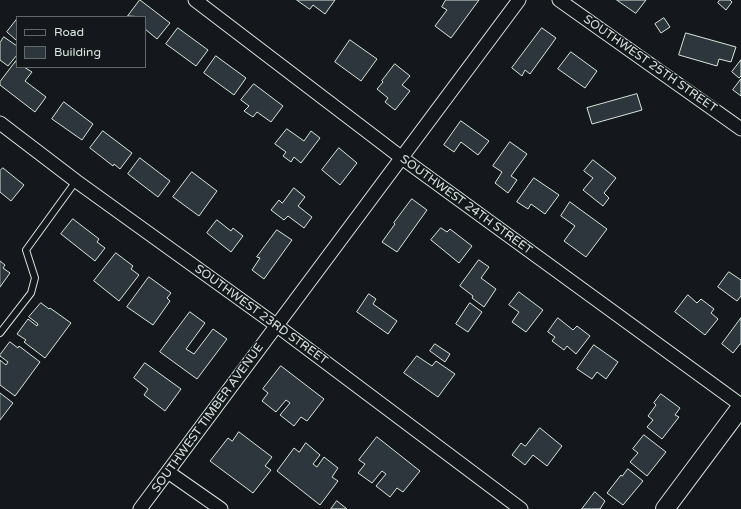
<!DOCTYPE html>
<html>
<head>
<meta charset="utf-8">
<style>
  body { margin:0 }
  #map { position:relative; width:741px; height:509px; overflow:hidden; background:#14181c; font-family:"Varela Round",sans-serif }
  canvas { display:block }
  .legend { position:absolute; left:16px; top:16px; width:130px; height:52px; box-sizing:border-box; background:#14181c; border:1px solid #626a69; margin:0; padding:5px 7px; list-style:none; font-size:12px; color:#d8e6dc }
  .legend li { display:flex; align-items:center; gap:8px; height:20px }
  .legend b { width:20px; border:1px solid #626a69 }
</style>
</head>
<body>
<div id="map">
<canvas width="741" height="509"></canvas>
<ul class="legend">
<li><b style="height:5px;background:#14181c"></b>Road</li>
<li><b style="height:11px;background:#2c363c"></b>Building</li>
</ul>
</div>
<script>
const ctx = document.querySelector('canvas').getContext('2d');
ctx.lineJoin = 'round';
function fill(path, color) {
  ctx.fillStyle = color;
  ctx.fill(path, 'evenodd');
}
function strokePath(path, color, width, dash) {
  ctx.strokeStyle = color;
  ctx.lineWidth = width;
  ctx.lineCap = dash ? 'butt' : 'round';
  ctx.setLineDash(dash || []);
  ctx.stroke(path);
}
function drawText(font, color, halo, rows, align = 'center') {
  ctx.font = font + ' "Varela Round",sans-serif';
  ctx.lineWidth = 3;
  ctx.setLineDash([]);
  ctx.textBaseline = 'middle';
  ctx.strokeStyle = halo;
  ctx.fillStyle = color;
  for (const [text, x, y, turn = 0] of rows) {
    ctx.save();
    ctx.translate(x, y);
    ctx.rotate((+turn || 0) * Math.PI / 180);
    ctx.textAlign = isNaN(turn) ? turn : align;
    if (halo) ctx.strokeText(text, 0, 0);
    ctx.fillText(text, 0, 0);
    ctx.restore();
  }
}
const building = new Path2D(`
  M140,0L170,23L157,39L145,29V17L128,16Z
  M297,0H335L325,14L313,5L310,9Z
  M446,0H479L451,38L435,26L447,10L442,7Z
  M617,0H646L636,13Z
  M720,0H730L732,2L726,10L718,3Z
  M664,18L670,27L661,33L655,24Z
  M17,19V39L16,40L7,32Z
  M178,28L208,50L196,66L166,44Z
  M542,28L556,38L530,74L525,70L522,76L512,68Z
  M686,33L736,47L731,62L719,59L717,66L679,55Z
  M4,37L17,46V55L8,66L0,60V43Z
  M350,40L377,59L361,81L335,62Z
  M571,52L597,71L585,88L558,69Z
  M216,56L246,78L234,95L204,73Z
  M741,60V76L739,78L732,72Z
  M16,61L17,67H24L32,72L25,81L46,97L35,112L0,85V82Z
  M395,64L410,76L402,85L410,91L395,110L385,102L388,98L377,89L383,82L382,81Z
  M741,79V96L733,90Z
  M254,84L283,106L271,122L257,112L253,117L244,111L249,106L241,100Z
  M637,94L642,110L592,124L587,108Z
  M64,102L93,124L82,140L52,119Z
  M461,121L489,141L478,155L461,142L454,152L444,145Z
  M287,129L304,141L311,131L320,138L301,163L294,157L291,162L283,156L286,152L275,144Z
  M103,131L132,153L120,169L114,164L113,166L90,148Z
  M510,142L527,154L511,176L517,180L508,193L495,183L502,172L493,166Z
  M339,148L357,163L340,185L322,170Z
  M140,158L170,181L158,197L128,174Z
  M593,160L616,178L604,193L609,198L603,206L583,190L593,178L584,171Z
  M3,168L24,185L11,201L0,192V171Z
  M192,172L217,191L199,216L173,197Z
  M534,178L559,195L545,214L531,204L528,209L517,202Z
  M294,188L305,197L298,206L312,217L304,228L288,216L284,220L271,210L279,200L282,203Z
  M412,199L427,210L397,252L382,242L395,224L394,223Z
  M570,202L607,229L586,257L564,241L575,226L561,216Z
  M73,219L99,239L97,242L105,248L95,261L61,234Z
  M217,220L231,231L233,228L243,236L231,252L207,233Z
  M441,228L447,232L450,229L472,246L459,263L431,240Z
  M277,230L292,240L264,279L252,270L260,258L257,257Z
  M116,253L133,266L131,269L139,275L119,301L94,281Z
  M479,260L489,267L481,278L496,289L484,307L472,298L473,296L460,286Z
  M0,261L5,265L3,268L10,273L0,287Z
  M729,272L741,280V296L737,301L718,287Z
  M149,277L171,293L167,298L170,301L153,325L127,307Z
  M519,292L543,310L526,332L512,322L519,312L509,305Z
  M369,294L376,299L373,304L397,321L388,334L357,312Z
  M688,295L697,303L701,299L714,309L711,313L718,319L705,335L675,312Z
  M41,303L49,309L50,308L71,323L45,358L24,342L26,340L17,334L28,319L37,326L38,324L29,317Z
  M470,303L482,312L468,332L456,324Z
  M190,312L205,323L186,349L194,354L213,329L227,339L197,379L160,352Z
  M558,318L573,330L577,326L590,336L576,354L567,346L564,350L552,341L555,337L548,332Z
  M741,318V344H740L733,353L722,344Z
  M10,342L18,348L19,346L40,362L15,396L0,385V360L6,365L8,362L0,356V355Z
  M435,344L450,354L445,362L430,351Z
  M594,345L618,362L606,379L597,372L592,379L577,369Z
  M417,356L432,366L436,361L455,374L438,397L404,373Z
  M145,363L181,389L165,411L144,395L148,389L134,378Z
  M281,366L324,399L307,421L301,417L294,426L280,415L290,403L286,400L276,412L262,401L268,393L263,389Z
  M0,393L13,403L0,420Z
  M661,394L680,408L675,415L679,417L662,439L647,427L653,420L648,416L656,405L654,403Z
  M540,428L562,446L547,466L533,455L525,465L512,455L521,443L525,446Z
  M239,432L272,457L265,466L271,470L253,493L210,461L228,438L232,441Z
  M644,435L666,452L647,476L630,462L638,453L633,449Z
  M377,437L420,471L403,492L397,488L390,497L376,486L386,474L382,471L372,483L358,473L365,464L359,460Z
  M306,443L320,455L313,464L317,467L324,457L338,468L332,477L338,481L320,505L277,471L294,448L299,452Z
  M628,469L643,481L623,505L607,493L621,475L622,476Z
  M595,492L605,501L600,509H582Z
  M337,501L347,509H331Z`);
fill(building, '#2c363c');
strokePath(building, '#d8e6dc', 1);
const lane = new Path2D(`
  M0,333L31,293L35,278L26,250L76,181`);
const street = new Path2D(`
  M195,0L402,158L741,405
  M559,0L741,129
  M0,123L76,181L276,325L521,509
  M168,472L221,509
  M140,509L519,0`);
const secondary = new Path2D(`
  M665,509L741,407`);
strokePath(lane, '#d8e6dc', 8);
strokePath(street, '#d8e6dc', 15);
strokePath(secondary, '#d8e6dc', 20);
strokePath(lane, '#14181c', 6);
strokePath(street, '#14181c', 13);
strokePath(secondary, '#14181c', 18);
drawText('12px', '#d8e6dc', '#14181c', [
  ["SOUTHWEST 25TH STREET",650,64,35],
  ["SOUTHWEST 24TH STREET",466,205,36],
  ["SOUTHWEST 23RD STREET",261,315,36],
  ["SOUTHWEST TIMBER AVENUE",208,418,-54]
]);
</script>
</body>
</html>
